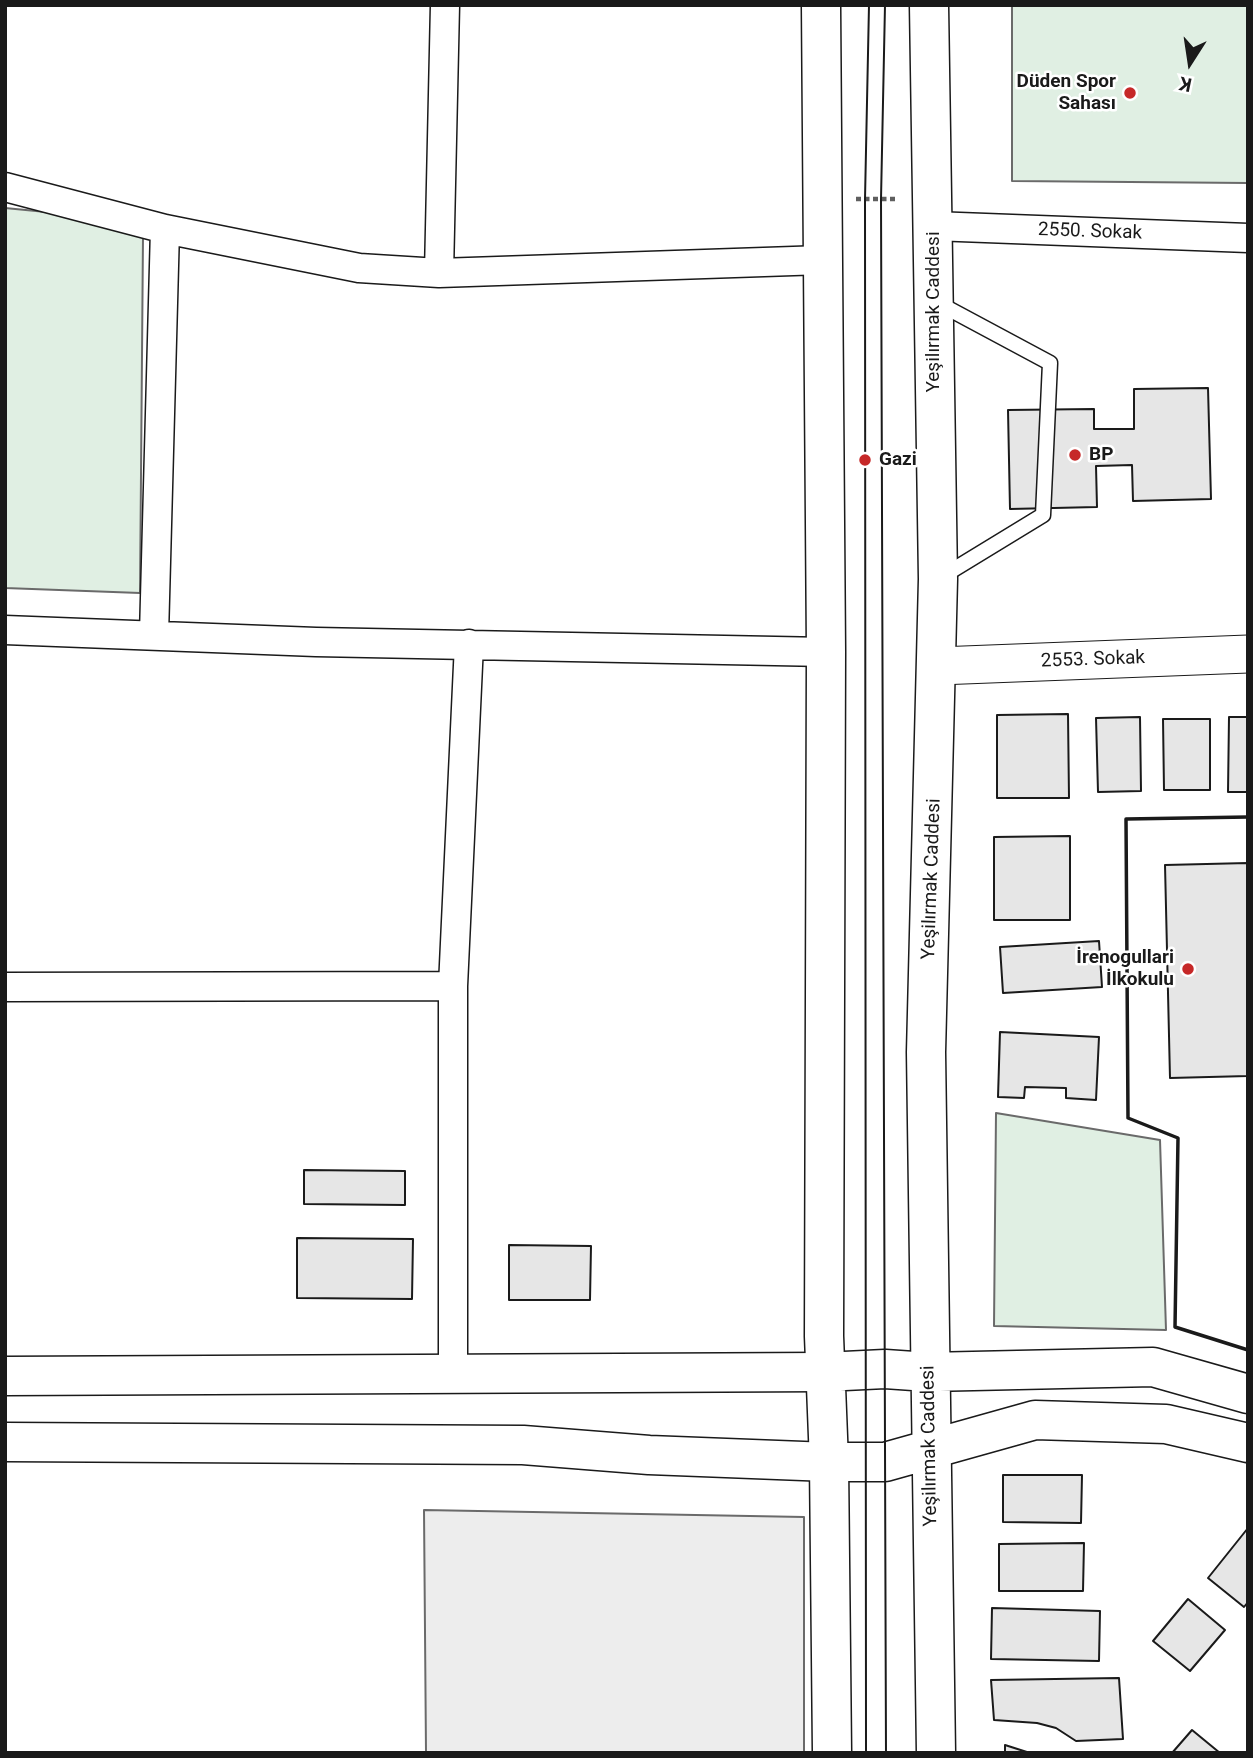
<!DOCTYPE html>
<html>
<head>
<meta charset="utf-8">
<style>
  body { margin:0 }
  #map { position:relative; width:1253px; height:1758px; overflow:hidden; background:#fff; font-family:Roboto,sans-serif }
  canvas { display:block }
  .frame { position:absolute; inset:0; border:7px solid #1a1a1a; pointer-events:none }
  .north { position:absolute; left:1155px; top:28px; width:70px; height:70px; -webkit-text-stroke:5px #fff; paint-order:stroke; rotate:192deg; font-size:19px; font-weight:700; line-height:28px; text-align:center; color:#1a1a1a }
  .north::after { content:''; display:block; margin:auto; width:24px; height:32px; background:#1a1a1a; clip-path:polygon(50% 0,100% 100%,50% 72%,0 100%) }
</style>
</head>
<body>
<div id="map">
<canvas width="1253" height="1758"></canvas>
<div class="frame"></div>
<div class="north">K</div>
</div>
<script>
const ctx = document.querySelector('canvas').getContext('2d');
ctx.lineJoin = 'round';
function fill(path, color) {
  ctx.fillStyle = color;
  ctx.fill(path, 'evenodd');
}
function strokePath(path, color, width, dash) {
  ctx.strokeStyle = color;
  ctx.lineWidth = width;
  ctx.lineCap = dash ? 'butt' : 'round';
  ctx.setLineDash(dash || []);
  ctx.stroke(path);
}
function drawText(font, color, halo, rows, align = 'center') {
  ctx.font = font + ' Roboto,sans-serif';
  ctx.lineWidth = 5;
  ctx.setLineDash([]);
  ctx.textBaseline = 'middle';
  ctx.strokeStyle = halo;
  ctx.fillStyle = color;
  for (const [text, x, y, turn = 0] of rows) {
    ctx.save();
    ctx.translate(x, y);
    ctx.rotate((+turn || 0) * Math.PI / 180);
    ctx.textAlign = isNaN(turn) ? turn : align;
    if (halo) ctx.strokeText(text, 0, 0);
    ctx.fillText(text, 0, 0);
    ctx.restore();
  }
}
const green = new Path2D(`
  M1012,5H1248V183L1012,181Z
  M5,208L77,215L143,236L140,593L5,588Z
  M996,1113L1160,1140L1166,1330L994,1326Z`);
fill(green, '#e0efe3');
strokePath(green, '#6a6a6a', 2);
const parking = new Path2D(`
  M424,1510L804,1517V1753H426Z`);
fill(parking, '#ededed');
strokePath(parking, '#6a6a6a', 2);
const building = new Path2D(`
  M1208,388L1211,499L1133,501L1132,465L1096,466L1097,507L1010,509L1008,410L1094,409V429H1134V389Z
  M1068,714L1069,798H997V715Z
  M1140,717L1141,791L1098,792L1096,718Z
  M1229,717H1248V792H1228Z
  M1163,719H1210V790H1164Z
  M1070,836V920H994V837Z
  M1248,863V1076L1170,1078L1165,865Z
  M1099,941L1102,987L1003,993L1000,947Z
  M1000,1032L1099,1037L1096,1100L1066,1098V1088L1025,1087L1024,1098L998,1097Z
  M304,1170L405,1171V1205L304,1204Z
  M297,1238L413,1239L412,1299L297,1298Z
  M509,1245L591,1246L590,1300H509Z
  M1003,1475H1082L1081,1523L1003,1522Z
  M1248,1528V1602L1244,1607L1208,1578Z
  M1084,1543L1083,1591H999V1544Z
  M1188,1599L1225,1630L1190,1671L1153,1641Z
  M992,1608L1100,1611L1099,1661L991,1659Z
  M1119,1678L1123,1739L1076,1741L1056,1728L1037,1723L994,1720L991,1680Z
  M1192,1730L1220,1753H1172Z
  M1005,1745L1030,1753H1005Z`);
fill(building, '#e6e6e6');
strokePath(building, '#1a1a1a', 2);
const service = new Path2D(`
  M938,303L1050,363L1043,515L943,576`);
const minor = new Path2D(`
  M5,187L165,229L359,268L439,273L823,260
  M933,226L1248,238
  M439,273L445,5
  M5,630L316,642L826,652
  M154,635L165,229
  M5,987L453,986
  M453,1374V986L469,644`);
const tertiary = new Path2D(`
  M938,666L1248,654`);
const secondary = new Path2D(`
  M5,1376L824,1372
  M5,1442L523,1445L649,1455L829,1462`);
const primary = new Path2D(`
  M821,5L826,652L824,1336L829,1462L832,1753
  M929,5L938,579L926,1052L936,1753
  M824,1372L885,1369L928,1372L1153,1367L1248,1394
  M829,1462H885L1035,1420L1166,1424L1248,1443`);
strokePath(service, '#1a1a1a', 17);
strokePath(minor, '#1a1a1a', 31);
strokePath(tertiary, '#1a1a1a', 39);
strokePath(secondary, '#1a1a1a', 41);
strokePath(primary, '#1a1a1a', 41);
strokePath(new Path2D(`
  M856,199H897`), '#5f5f5f', 4.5, [5, 3.5]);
strokePath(service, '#fff', 14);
strokePath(minor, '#fff', 28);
strokePath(tertiary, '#fff', 37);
strokePath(secondary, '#fff', 38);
strokePath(primary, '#fff', 38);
strokePath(new Path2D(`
  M885,5L881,199L886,1753
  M866,1753L865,199L869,5`), '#1a1a1a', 2);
strokePath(new Path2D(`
  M1248,817L1126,819L1128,1118L1178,1138L1175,1327L1248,1350`), '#1a1a1a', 3.5);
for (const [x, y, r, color] of [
  [1130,93,7,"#c62828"],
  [1075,455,7,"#c62828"],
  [865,460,7,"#c62828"],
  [1188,969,7,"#c62828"]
]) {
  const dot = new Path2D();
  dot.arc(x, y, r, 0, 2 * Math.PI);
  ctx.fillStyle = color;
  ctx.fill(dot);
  strokePath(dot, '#fff', 2.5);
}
drawText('bold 19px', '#1a1a1a', '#fff', [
  ["Düden Spor",1116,82],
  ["Sahası",1116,104],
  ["BP",1089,455,"left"],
  ["Gazi",879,460,"left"],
  ["İrenogullari",1174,958],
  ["İlkokulu",1174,980]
], 'right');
drawText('19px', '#1a1a1a', '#fff', [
  ["2550. Sokak",1090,232,2],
  ["Yeşilırmak Caddesi",934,312,-90],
  ["2553. Sokak",1093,660,-2],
  ["Yeşilırmak Caddesi",932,879,-88],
  ["Yeşilırmak Caddesi",930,1446,-91]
]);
</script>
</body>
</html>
